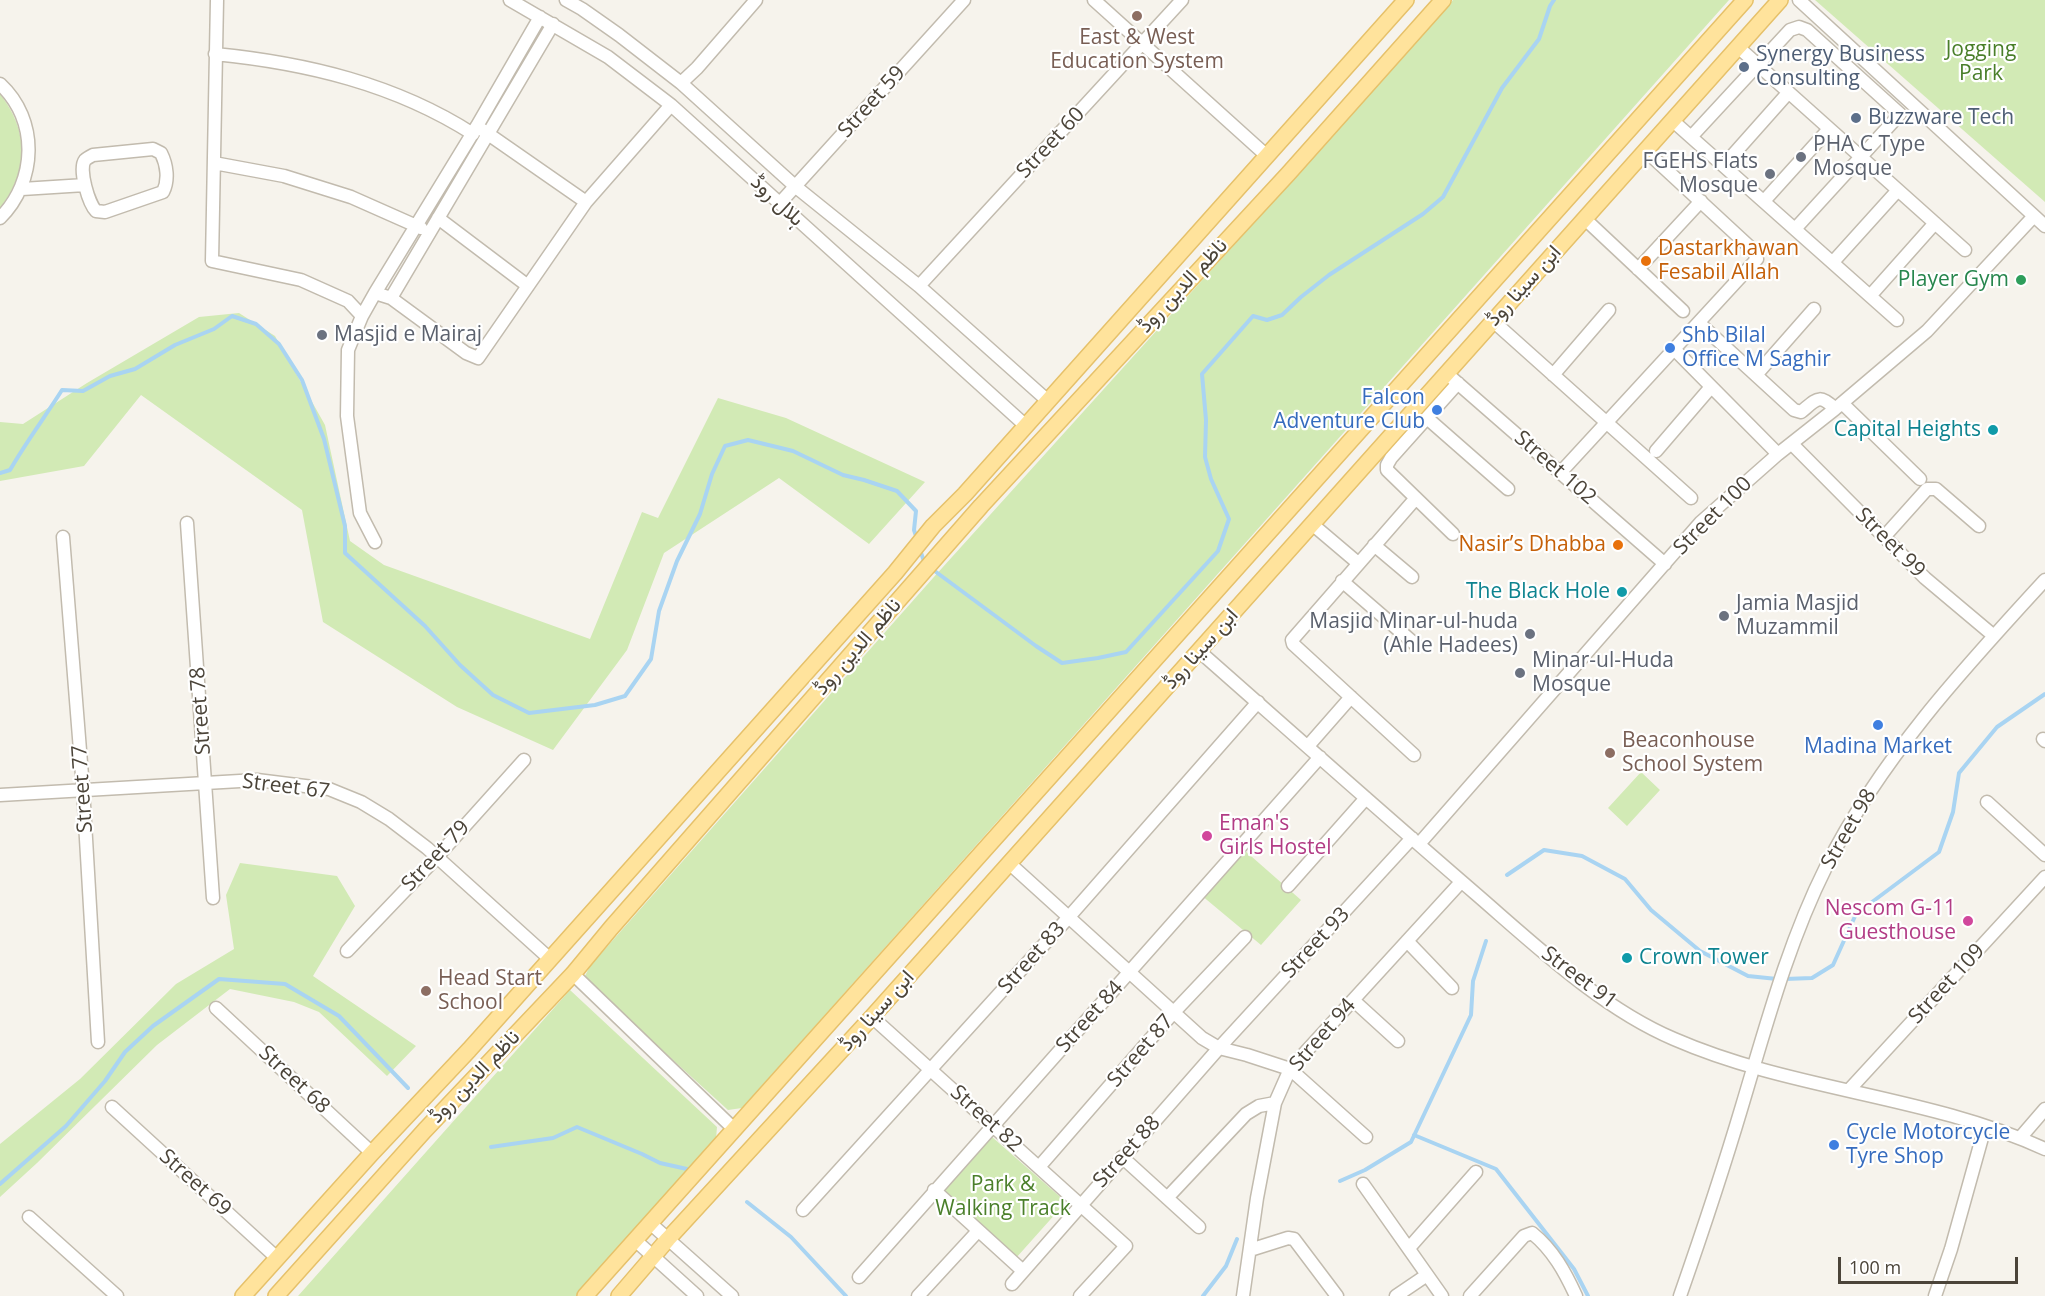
<!DOCTYPE html>
<html>
<head>
<meta charset="utf-8">
<style>
  body { margin:0 }
  #map { position:relative; width:2045px; height:1296px; overflow:hidden; background:#f6f3ec; font-family:"Open Sans",sans-serif }
  canvas { display:block }
  .scale { position:absolute; left:1838px; top:1257px; width:180px; height:27px; box-sizing:border-box; border:3px solid #4b4439; border-top:0; padding-left:8px; font-size:18px; line-height:21px; white-space:nowrap; color:#4b4439; -webkit-text-stroke:4px #fff; paint-order:stroke }
</style>
</head>
<body>
<div id="map">
<canvas width="2045" height="1296"></canvas>
<div class="scale">100 m</div>
</div>
<script>
const ctx = document.querySelector('canvas').getContext('2d');
ctx.lineJoin = 'round';
function fill(path, color) {
  ctx.fillStyle = color;
  ctx.fill(path, 'evenodd');
}
function strokePath(path, color, width, dash) {
  ctx.strokeStyle = color;
  ctx.lineWidth = width;
  ctx.lineCap = dash ? 'butt' : 'round';
  ctx.setLineDash(dash || []);
  ctx.stroke(path);
}
function drawText(font, color, halo, rows, align = 'center') {
  ctx.font = font + ' "Open Sans",Vazirmatn,sans-serif';
  ctx.lineWidth = 4.5;
  ctx.setLineDash([]);
  ctx.textBaseline = 'middle';
  ctx.strokeStyle = halo;
  ctx.fillStyle = color;
  for (const [text, x, y, turn = 0] of rows) {
    ctx.save();
    ctx.translate(x, y);
    ctx.rotate((+turn || 0) * Math.PI / 180);
    ctx.textAlign = isNaN(turn) ? turn : align;
    if (halo) ctx.strokeText(text, 0, 0);
    ctx.fillText(text, 0, 0);
    ctx.restore();
  }
}
fill(new Path2D(`
  M1453,0H1729L742,1108L728,1110L588,983L585,976L590,966L933,578L1319,151Z
  M1815,0H2045V202Z
  M0,94C29,131 29,171 0,208Z
  M239,313L275,336L325,425L350,541L384,565L590,639L642,512L658,518L718,398L786,418L925,482L869,544L779,478L664,553L627,650L553,750L457,707L323,622L302,510L141,395L84,466L0,481V422L23,424L87,383L199,317Z
  M1641,772L1660,790L1627,826L1608,808Z
  M1243,849L1301,900L1261,945L1201,895Z
  M240,863L337,876L355,906L313,976L416,1046L387,1076L319,1012L294,1002L230,989L157,1045L37,1163L0,1197V1144L80,1079L176,984L234,949L226,895Z
  M570,990L717,1127L716,1139L576,1296H298Z
  M991,1136L1066,1202L1016,1258L941,1192Z`), '#d2eab5');
strokePath(new Path2D(`
  M0,473L10,470C26,442 45,417 62,390L83,391L110,376L135,369L175,345L214,329L232,316L256,324L279,344L302,380L324,439L345,526V553L425,626L460,665L493,695L529,713L595,705L625,696L651,659L659,611L677,561L700,514L712,474L725,446L748,440L793,451L843,475L864,480L897,491L916,511L914,530L917,539
  M920,550L925,564
  M932,569L1036,646L1062,663L1098,658L1126,652L1218,551L1229,519L1211,479L1205,457L1206,420L1202,374L1253,316L1267,320L1282,315L1301,297L1329,275L1423,214L1443,197L1502,88L1539,39L1550,6L1554,0
  M1507,875L1544,850L1582,856L1625,879L1651,910L1700,951L1748,976L1777,979
  M1785,979L1812,978L1833,965L1856,914L1939,852L1953,812L1959,773L1997,727L2045,694
  M1414,1135L1496,1169L1574,1269L1588,1296
  M491,1147L553,1138L577,1127L642,1154L660,1163L687,1169
  M1340,1181L1365,1170L1411,1142L1471,1015L1473,981L1486,941
  M0,1184L66,1126L105,1081L125,1052L153,1026L219,979L285,984L339,1016L408,1088
  M747,1202L791,1237L846,1296
  M1203,1296L1226,1266L1237,1239`), '#a9d4f2', 4);
const minor = new Path2D(`
  M217,0L212,261L301,280L348,301L362,316
  M510,0L608,57L671,105L1026,426
  M566,0L582,9L619,35L681,83L796,187L919,286L1048,401
  M1094,0L1267,156
  M1799,0L2045,226
  M1738,47L1965,250
  M215,54C306,63 395,84 473,134
  M681,83L697,68L756,0
  M0,84C39,120 37,181 0,218
  M1673,121L1897,320
  M481,129L586,202
  M1691,137L1790,30L1799,27L1807,30L1900,114L1795,229
  M153,149L161,153C167,165 169,180 163,192L105,212L96,211C89,204 78,169 85,160C86,159 91,156 93,155Z
  M214,163L284,176L351,197L421,228
  M1724,165L1788,93
  M22,189L85,185
  M1764,201L1829,129
  M780,203L964,0
  M438,218L528,286
  M1585,219L1683,311
  M1833,262L1898,190
  M1638,269L1701,201
  M919,286L1182,0
  M375,293L391,298L466,353L478,358L586,202L671,105
  M1870,296L1935,223
  M391,298L553,24
  M1493,321L1691,498
  M1699,323L1794,410L1801,412C1817,399 1819,393 1835,409
  M1674,349L1778,454
  M1446,373L1665,564
  M1553,375L1609,310
  M1756,375L1814,309
  M1842,403L1920,479
  M1427,418L1508,489
  M1792,444L1925,578L1994,636
  M1656,451L1711,387
  M1560,473L1757,259L1753,250L1646,151
  M187,523L213,898
  M1312,524L1358,563
  M1453,534L1387,470V465L1391,458L1458,383
  M63,537L83,788L98,1042
  M1884,537L1927,489H1936L1979,526
  M375,542L360,513L347,416L348,350L362,316L375,293L477,126L540,17
  M1374,545L1412,577
  M1342,581L1416,645
  M1199,651C1291,732 1383,814 1476,894C1535,945 1601,1008 1674,1039C1793,1091 1927,1095 2045,1149
  M2043,739L2045,741
  M1308,746L1351,697
  M1414,755L1293,644L1292,640L1416,498
  M0,795L257,780L329,789L361,802L389,819L427,848L550,959
  M1987,802L2045,855
  M1419,844L1701,522L1778,454L1835,409L1927,331L2034,216
  M1009,863L1202,1038L1219,1048L1247,1055L1290,1069L1366,1137
  M1288,886L1366,798
  M1407,941L1452,988
  M347,951L436,858L524,760
  M573,974L734,1129
  M1353,1000L1398,1041
  M216,1008L372,1153
  M872,1017L1126,1246L1080,1296
  M1849,1090L2045,877
  M112,1107L277,1258
  M2020,1138L2045,1109
  M1122,1157L1199,1227
  M1039,1167L1173,1013L1245,937
  M1363,1184L1442,1296
  M934,1190L1023,1271
  M1167,1198L1246,1114L1259,1106L1275,1103
  M803,1210L1068,918L1258,702
  M29,1217L117,1296
  M650,1223L732,1296
  M635,1240L697,1296
  M1409,1248L1476,1172
  M1250,1250L1288,1238L1294,1239L1337,1296
  M859,1277L1320,757
  M1012,1284L1219,1048L1412,838
  M918,1296L978,1231
  M1243,1296L1257,1198L1275,1103L1290,1069L1461,882
  M1396,1296L1427,1275
  M1470,1296L1524,1236L1532,1233C1553,1250 1565,1272 1576,1296
  M1680,1296C1702,1233 1723,1170 1742,1106C1766,1026 1788,943 1826,867C1880,759 1964,668 2045,580
  M1935,1296L1951,1249L1985,1127`);
const major = new Path2D(`
  M243,1296L372,1153L469,1050L895,573L933,526L965,494L1406,0
  M276,1296L425,1130L573,974L611,928L981,506L1288,174L1443,0
  M585,1296L1745,0
  M619,1296L668,1239L872,1017L1780,0`);
strokePath(minor, '#c2bbae', 15);
strokePath(major, '#e6c16a', 18);
strokePath(minor, '#fff', 12);
strokePath(major, '#ffe39c', 15);
for (const [x, y, r, color] of [
  [1137,16,6,"#8d6e63"],
  [1744,67,6,"#5c6f8a"],
  [1856,118,6,"#5c6f8a"],
  [1801,157,6,"#6b7280"],
  [1770,174,6,"#6b7280"],
  [1646,261,6,"#e8710a"],
  [2021,280,6,"#2e9e5b"],
  [322,335,6,"#6b7280"],
  [1670,348,6,"#3f7fe0"],
  [1437,410,6,"#3f7fe0"],
  [1993,430,6,"#0f9aa8"],
  [1618,545,6,"#e8710a"],
  [1622,592,6,"#0f9aa8"],
  [1724,616,6,"#6b7280"],
  [1530,634,6,"#6b7280"],
  [1520,673,6,"#6b7280"],
  [1878,725,6,"#3f7fe0"],
  [1610,753,6,"#8d6e63"],
  [1207,836,6,"#d1479c"],
  [1968,921,6,"#d1479c"],
  [1627,958,6,"#0f9aa8"],
  [426,991,6,"#8d6e63"],
  [1834,1145,6,"#3f7fe0"]
]) {
  const dot = new Path2D();
  dot.arc(x, y, r, 0, 2 * Math.PI);
  ctx.fillStyle = color;
  ctx.fill(dot);
  strokePath(dot, '#fff', 2);
}
drawText('21px', '#785e54', '#fff', [
  ["East & West",1137,38,"center"],
  ["Education System",1137,62,"center"],
  ["Beaconhouse",1622,741],
  ["School System",1622,765],
  ["Head Start",438,979],
  ["School",438,1003]
], 'left');
drawText('21px', '#4a7f2a', '#fff', [
  ["Jogging",1981,50],
  ["Park",1981,74],
  ["Park &",1003,1185],
  ["Walking Track",1003,1209]
]);
drawText('21px', '#4e5e75', '#fff', [
  ["Synergy Business",1756,55],
  ["Consulting",1756,79],
  ["Buzzware Tech",1868,118]
], 'left');
drawText('21px', '#4b4439', '#fff', [
  ["Street 59",872,102,-48],
  ["Street 60",1051,143,-47],
  ["ہلال روڈ",777,201,43],
  ["ناظم الدین روڈ",1183,286,-47],
  ["ابن سینا روڈ",1524,286,-48],
  ["Street 102",1555,468,41],
  ["Street 100",1713,516,-45],
  ["Street 99",1890,543,45],
  ["ناظم الدین روڈ",858,647,-49],
  ["ابن سینا روڈ",1201,649,-48],
  ["Street 78",201,711,-94],
  ["Street 67",286,787,7],
  ["Street 77",83,789,-94],
  ["Street 98",1849,829,-60],
  ["Street 79",436,856,-47],
  ["Street 93",1316,943,-47],
  ["Street 83",1032,958,-48],
  ["Street 91",1579,978,37],
  ["Street 109",1947,984,-47],
  ["ابن سینا روڈ",877,1011,-48],
  ["Street 84",1090,1017,-48],
  ["Street 94",1323,1035,-49],
  ["Street 87",1141,1051,-49],
  ["ناظم الدین روڈ",475,1077,-46],
  ["Street 68",294,1080,43],
  ["Street 82",986,1119,42],
  ["Street 88",1127,1152,-48],
  ["Street 69",195,1183,42]
]);
drawText('21px', '#5b616d', '#fff', [
  ["PHA C Type",1813,145],
  ["Mosque",1813,169],
  ["FGEHS Flats",1758,162,"right"],
  ["Mosque",1758,186,"right"],
  ["Masjid e Mairaj",334,335],
  ["Jamia Masjid",1736,604],
  ["Muzammil",1736,628],
  ["Masjid Minar-ul-huda",1518,622,"right"],
  ["(Ahle Hadees)",1518,646,"right"],
  ["Minar-ul-Huda",1532,661],
  ["Mosque",1532,685]
], 'left');
drawText('21px', '#c56008', '#fff', [
  ["Dastarkhawan",1658,249],
  ["Fesabil Allah",1658,273],
  ["Nasir’s Dhabba",1606,545,"right"]
], 'left');
drawText('21px', '#27864d', '#fff', [
  ["Player Gym",2009,280]
], 'right');
drawText('21px', '#366cbe', '#fff', [
  ["Shb Bilal",1682,336],
  ["Office M Saghir",1682,360],
  ["Falcon",1425,398,"right"],
  ["Adventure Club",1425,422,"right"],
  ["Madina Market",1878,747,"center"],
  ["Cycle Motorcycle",1846,1133],
  ["Tyre Shop",1846,1157]
], 'left');
drawText('21px', '#0d838f', '#fff', [
  ["Capital Heights",1981,430],
  ["The Black Hole",1610,592],
  ["Crown Tower",1639,958,"left"]
], 'right');
drawText('21px', '#b23c85', '#fff', [
  ["Eman's",1219,824],
  ["Girls Hostel",1219,848],
  ["Nescom G-11",1956,909,"right"],
  ["Guesthouse",1956,933,"right"]
], 'left');
</script>
</body>
</html>
